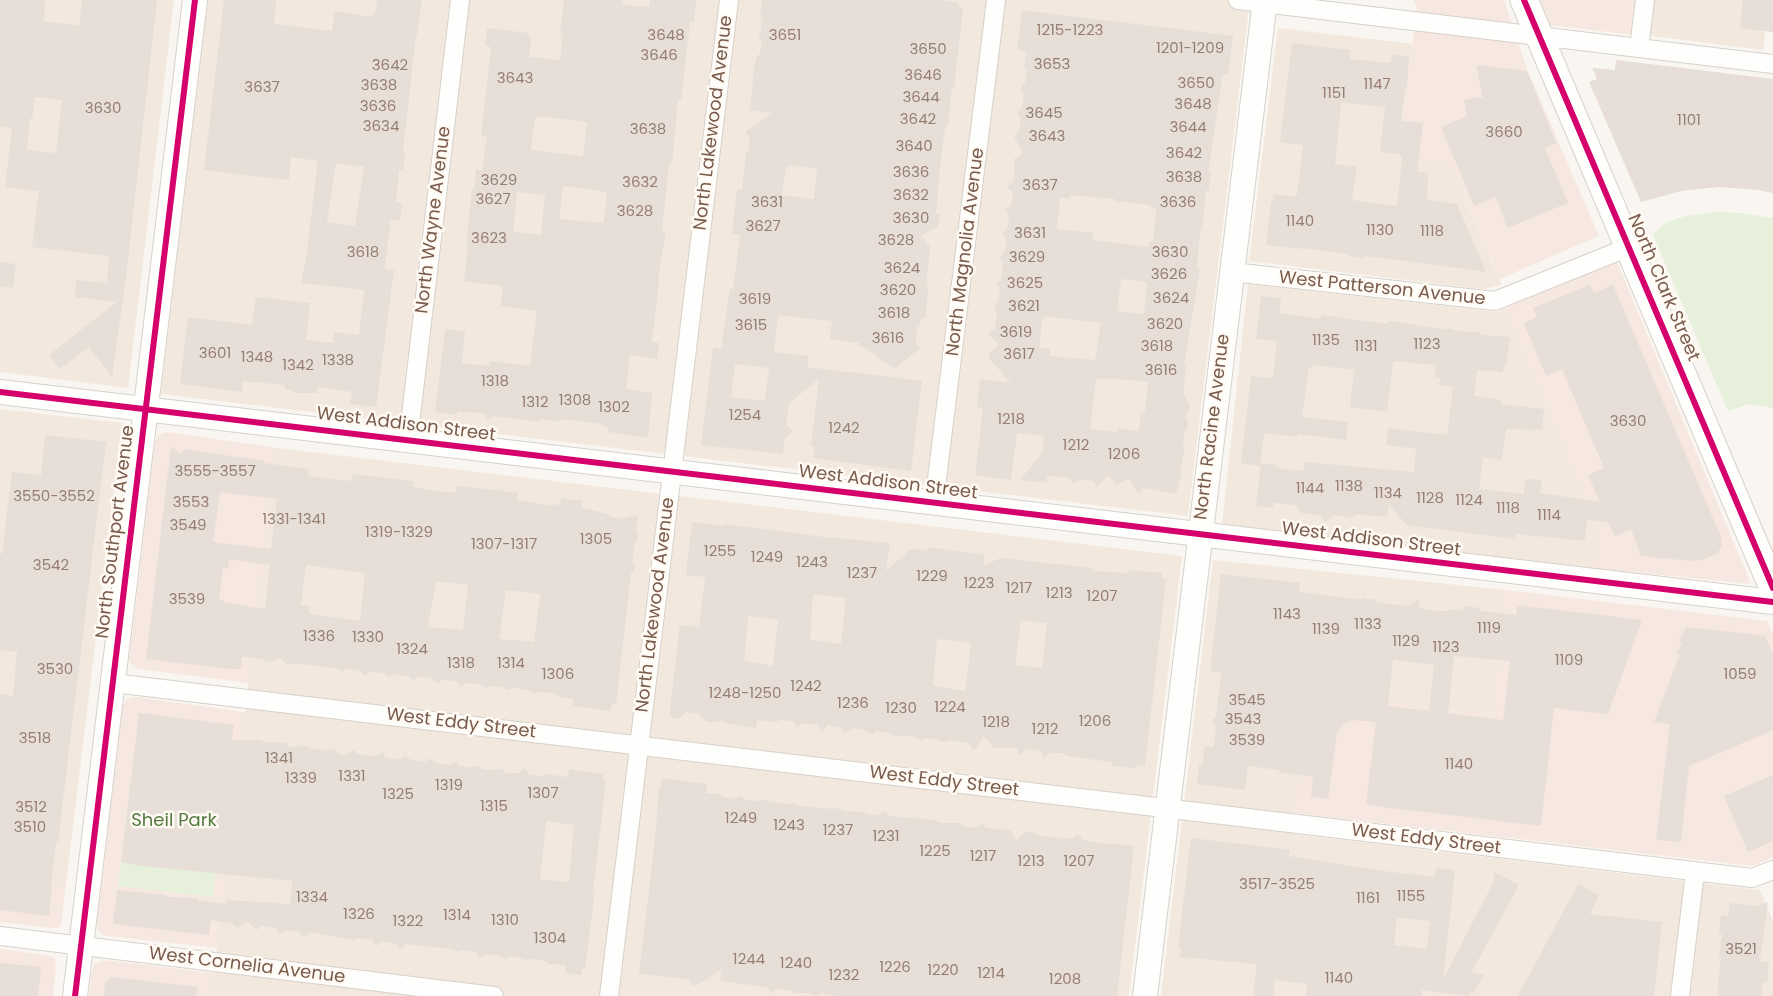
<!DOCTYPE html>
<html>
<head>
<meta charset="utf-8">
<style>
  body { margin:0 }
  canvas { display:block; background:#f9f5f0 }
</style>
</head>
<body>
<canvas width="1773" height="996"></canvas>
<script>
const ctx = document.querySelector('canvas').getContext('2d');
ctx.lineJoin = 'round';
function fill(path, color) {
  ctx.fillStyle = color;
  ctx.fill(path, 'evenodd');
}
function strokePath(path, color, width, dash) {
  ctx.strokeStyle = color;
  ctx.lineWidth = width;
  ctx.lineCap = dash ? 'butt' : 'round';
  ctx.setLineDash(dash || []);
  ctx.stroke(path);
}
function drawText(font, color, halo, rows, align = 'center') {
  ctx.font = font + ' Poppins,sans-serif';
  ctx.lineWidth = 5;
  ctx.setLineDash([]);
  ctx.textBaseline = 'middle';
  ctx.strokeStyle = halo;
  ctx.fillStyle = color;
  for (const [text, x, y, turn = 0] of rows) {
    ctx.save();
    ctx.translate(x, y);
    ctx.rotate((+turn || 0) * Math.PI / 180);
    ctx.textAlign = isNaN(turn) ? turn : align;
    if (halo) ctx.strokeText(text, 0, 0);
    ctx.fillText(text, 0, 0);
    ctx.restore();
  }
}
fill(new Path2D(`
  M0,0H174L128,388L0,372Z
  M207,0H1250L1188,516L161,394Z
  M1650,0H1769L1763,50L1645,35Z
  M1278,28L1413,44L1403,120L1423,122L1450,166L1502,285L1483,289L1249,261Z
  M1248,284L1497,312L1505,308L1597,524L1593,568L1222,524Z
  M0,409L122,423L66,884L0,876Z
  M277,448L1182,556L1129,996H211Z
  M1213,560L1506,590L1494,714L1309,692L1293,834L1760,890L1773,921V996H1161Z`), '#f2e8de');
fill(new Path2D(`
  M1413,0H1504L1527,69L1599,236L1500,279L1450,166L1418,162L1423,123L1403,120L1417,7Z
  M1529,0H1639L1634,35L1539,24Z
  M1617,262L1751,584L1593,568L1597,524L1505,308Z
  M167,432L277,448L249,683L139,669L134,667L129,661L155,441L159,434Z
  M1506,590L1767,621L1773,635V857L1752,866L1295,813L1309,692L1494,714Z
  M136,697L245,712L217,948L108,936L102,934L98,930L97,924L123,705L127,699Z
  M0,876L66,884L61,925L58,928H51L0,922Z
  M0,949L45,955L53,957L55,960L56,966L53,996H0Z
  M103,960L214,973L211,996H89L92,970L95,964Z`), '#f6e8e1');
fill(new Path2D(`
  M1720,212L1741,213L1773,218V408L1749,404L1728,411L1653,235C1668,215 1696,214 1720,212Z
  M132,768L226,779L213,897L118,886Z`), '#e7f0db');
fill(new Path2D(`
  M0,0H45L44,21L79,26L82,0H157L126,277L112,377L89,347L60,369L49,355L117,302L75,297L76,280L107,283L109,256L32,247L39,191L5,187L12,128L0,126ZM35,97L62,100L56,153L27,150L30,118L32,119Z
  M224,0H276L274,24L332,31L335,11L372,17V15H375L377,0H422L417,35H416L403,151L405,152L403,171L399,170L396,202L402,203L400,221L391,219L387,248L385,269L394,270L376,407L350,404L352,392L318,387L317,393H294L292,390L285,389V385L243,381L242,392L180,384L188,317L252,325L256,297L310,303L306,340L333,343L334,332L359,335L364,290L301,283L306,258L318,161L291,157L289,180L204,170ZM336,163L364,167L355,226L327,222Z
  M564,0H623L622,5L649,7L650,0H696L694,23L690,22L681,101L678,100L672,163H669L662,231H666L658,278H659L658,289L652,342L659,343L657,359L630,355L626,389L652,393L648,438L608,432V427L603,426V424L560,419V422L540,419V422L493,416L488,420L484,413L457,412V415L435,412L445,329L465,332L462,363L489,366V361L530,366L537,311L501,306L503,286L464,281L468,246H466L472,189H474L476,169L482,170L487,137L481,136L491,47L485,46L487,28L528,33L531,41L529,57L560,60L563,33H560ZM538,116L587,122L583,156L531,150L535,118H538ZM563,186L607,192L604,223L559,219ZM517,192L545,195L541,235L513,232Z
  M762,0H937L957,2L963,10L954,88L952,87L948,124L945,128L940,167L936,213L940,214L938,226L921,236L930,247L926,286H929L925,318H921L920,325L917,328L916,343L920,348L894,369L866,348L859,346L860,343L830,339L832,321L778,315L774,352L809,356L807,367L922,381L911,471L813,458L815,447L811,446L819,379L789,403L786,424L793,432L785,437L783,454L701,445L713,348L721,349L730,289H733L740,235L732,234L737,190H742L746,153L749,150L750,138L745,132L772,113L750,110L754,68L757,56L760,54L762,41L759,39L763,17H760ZM790,165L817,169L814,199L782,195L786,167H790ZM735,364L769,368L765,401L731,397Z
  M1743,0H1773V32L1740,28Z
  M1022,10L1233,36L1228,75L1223,74L1208,172H1211L1209,191L1206,190L1202,231H1200L1197,269H1200L1184,365H1186L1183,394L1190,405L1189,411L1185,416L1188,422V428L1185,431L1183,446L1185,448L1180,471L1182,473L1181,479L1179,481L1176,494L1144,488L1138,493L1129,478L1117,485L1108,475L1097,487L1093,481L1080,479L1073,484L1069,478L1047,476V483L1020,480L1042,453L1044,436L1017,433L1011,480L975,475L983,408L977,407L980,379L1011,383L989,358L990,352L999,345L988,333L995,329L997,313L995,310V303L998,302L1000,288L996,284L1001,280L1003,263L999,257L1004,254L1007,239L1002,234L1007,230L1009,216L1005,210L1011,206L1013,193L1006,186L1014,182V159L1023,154L1014,136L1019,133L1021,119L1017,113L1022,109L1024,95L1021,91L1022,85L1025,84L1027,70L1024,68L1026,51L1017,50ZM1070,195L1115,199V201L1151,205V208L1156,209L1153,242H1150L1149,247L1093,240L1094,233L1057,229L1060,198L1070,199ZM1121,279L1147,282L1144,314L1117,311ZM1045,316L1101,323L1095,360L1049,356L1050,349L1039,348L1042,319H1045ZM1096,378L1109,380V378L1148,382L1145,413L1141,412L1139,431L1117,428V432L1090,429Z
  M1292,43L1350,50V59L1390,63L1392,55L1409,56L1407,87L1405,89L1401,121L1423,123L1417,172L1428,173L1427,200L1457,204L1486,272L1392,259L1364,256V258L1348,256V254L1305,248V249L1266,245L1271,202H1273L1274,194L1295,197V194L1297,195L1303,145L1280,142ZM1341,102L1385,107L1380,152L1400,154V157H1402L1397,206L1352,200L1357,167L1335,164Z
  M1616,60L1773,79V193L1757,190L1719,187L1681,191L1641,202L1589,82L1597,79L1592,68L1615,70Z
  M1476,65L1527,71L1556,143L1545,148L1568,203L1507,228L1496,197L1474,206L1441,127L1467,116L1464,100L1483,97Z
  M0,262L16,264L13,288L0,286Z
  M1590,285L1594,293L1613,285L1721,537L1722,547L1716,554L1704,559L1691,561L1641,556L1631,529L1615,536L1608,522L1587,520L1585,541L1516,534L1515,539L1407,525L1389,505L1387,517L1357,514L1351,518L1335,515L1325,522L1322,516L1301,513L1297,505L1273,503V508L1256,506L1261,463L1277,465V468L1304,471L1305,462L1414,472L1416,449L1386,445L1388,428L1447,435L1453,387L1439,385L1440,378L1435,377L1436,365L1393,361L1387,412L1350,407L1354,370L1312,365V367H1309L1302,417L1348,422L1346,440L1298,434L1297,437L1264,433L1260,466L1241,463L1251,376L1273,378L1277,341L1256,339L1261,296L1281,298L1279,313L1321,319V315L1387,324L1390,321L1448,330L1449,328L1457,331L1471,332L1474,331L1479,332L1481,335L1510,337L1506,365H1503V372L1477,370L1474,396L1501,400V404L1544,409L1542,430L1506,429L1502,460L1483,457L1479,489L1524,494L1525,479L1542,480L1540,493L1600,502L1588,475L1604,468L1562,369L1546,376L1524,323L1537,317L1533,308Z
  M45,435L106,442L58,842H56L51,885H52L49,916L0,910V694L13,696L17,652L0,650V553L2,554L12,472L41,475Z
  M171,446L180,454L185,450H191L264,461V463L309,469L308,476L352,481V474L414,481L413,487L423,489L456,493L457,486L497,490L518,493L517,500L551,506V504L560,505L561,498L583,501L582,508L608,514L610,517L625,518L629,516L638,517L636,530L638,533V539L635,542L632,563L635,565L634,572L631,573L616,704L612,703L611,711L573,706V699L558,697L555,693L539,692L537,693H531L528,690L514,688L507,690L505,687L489,686L486,689L479,684L465,683L461,687L457,681L441,680L438,684L432,678L418,676L414,681L408,676L393,674L389,677L384,673L369,672L365,676L359,670L345,669L342,672L336,668L295,663L291,665L286,664L280,657L271,662L265,661L263,659L242,657L241,669H232L146,659ZM220,492L277,499L271,549L213,542ZM229,559L270,565L265,609L223,602V600H219L223,568L228,569ZM306,565L365,573L360,621L309,614L310,606H301ZM436,581L468,585L463,630L428,627ZM506,590L540,594L534,642L499,639Z
  M692,522L724,526L725,524L831,538H838L890,543L886,571L911,549L928,550V547L984,555V565L1001,558L1092,568V571L1128,573L1129,570L1162,573V579H1166L1145,766L1136,765V768L1112,766V762L1066,756L1064,753H1050L1044,759L1040,750L1026,749L1020,755L1016,748H994L984,736L974,750L968,743L948,740L945,742L939,741L937,739L925,738L922,740L916,739L914,737L901,735L898,737L891,735L890,733L876,731L873,734L868,733L865,730L852,728L845,733L842,728L827,725L822,732L818,725L803,723L797,727L793,721L780,720L776,722L757,720L756,728L725,723L726,721L707,722L699,714L687,712L679,718H673L670,714V707L680,625L699,627L705,577L686,575ZM813,594L846,598L841,644L810,640ZM748,616L778,620L773,666L744,661ZM1021,620L1047,623L1042,668L1015,665ZM937,639L971,643L965,691L933,686Z
  M1221,574L1300,583L1299,592L1362,600V598L1376,600V602L1391,604L1408,606L1420,598L1418,608L1437,611H1448L1451,609L1463,611V606L1480,608V611L1516,615L1517,605L1642,620L1608,714L1554,708L1541,826L1366,805L1376,722L1351,720L1342,725L1339,729L1337,733L1328,799L1311,797L1313,777L1279,772V770L1248,766L1245,790L1197,784L1199,765L1202,766L1205,746L1214,747L1216,728L1213,719L1216,717L1221,673L1210,671ZM1454,656L1510,661L1503,720L1448,713ZM1393,660L1434,665L1429,711L1388,706Z
  M1686,627L1765,636L1773,655V730L1689,766L1681,842L1656,840L1670,724L1654,722L1680,654L1677,653L1682,642L1679,641Z
  M139,713L234,725L232,740H261L263,742L285,743L290,747L308,746L312,749L325,750L333,749L343,756L354,750L358,754L376,756L383,753L386,758L401,759L405,755L409,759L425,762L429,758L435,763L449,765L456,761L459,766L472,768L475,766L481,767L483,769L494,770L502,768L506,773H519L525,767L529,775L541,776L545,774L568,777L569,769L603,774V781H606L593,891H595L585,968L582,969V975L566,973V966L564,965L548,964L545,961L531,959L524,960L521,958L509,956L505,960L500,956L485,954L480,958L475,952L462,950L459,952L451,949L406,944L400,949L397,944L382,941L376,946L372,940L357,938L354,940L309,932L303,938L300,932L287,930L279,934L276,928L262,926L256,930L248,921L237,928L232,923L211,920L209,935L113,924L117,890L166,895V897L198,898V900L227,904V900L290,904L292,881L142,866L121,862ZM546,821L574,825L569,882L540,879Z
  M1773,775V841L1748,852L1724,796Z
  M662,778L707,784L706,793L720,794L722,797L737,798L741,796L746,800L759,801L766,800L769,802L789,804L792,803L801,806L833,809L839,808L843,811L864,812L867,814L880,815L885,811L890,816L936,820L939,823H961L963,826L976,828L983,823L986,828L1010,830L1016,841L1026,831L1042,836L1072,839L1078,834L1083,840L1109,845V843L1134,846L1117,996H835L834,995L821,993L818,995H812L810,993H794L791,990L775,989L771,993L767,987L720,981L722,969L698,985H692L688,979L639,974L655,839L659,787H661Z
  M1191,838L1290,850L1289,856L1383,871L1435,877L1436,868L1455,870L1443,980L1493,883L1494,872L1519,885L1471,973L1484,975L1473,993L1470,992L1469,996L1422,990V996H1306L1307,984L1275,980L1273,996H1253L1257,964L1180,957L1181,948L1178,947ZM1397,918L1430,921L1427,949L1394,945Z
  M1578,884L1599,895L1590,914L1662,922L1654,996H1518Z
  M1768,902L1760,961L1769,963L1767,982H1763L1761,996H1717L1721,957H1719L1722,934H1719L1721,915L1728,916L1730,903L1758,906Z
  M0,963L41,967L38,996H0Z
  M112,977L197,987L196,996H104L105,982Z`), '#e6ded7');
const minor = new Path2D(`
  M1238,0L1773,64
  M1639,48L1645,0
  M1232,272L1495,301L1629,247
  M408,441L460,0
  M934,503L996,0
  M113,683L1752,878L1773,870
  M0,936L494,996
  M609,996L729,0
  M1680,996L1695,872`);
const tertiary = new Path2D(`
  M0,392L1773,602
  M75,996L195,0
  M1145,996L1265,0`);
const secondary = new Path2D(`
  M1524,0L1773,588`);
strokePath(minor, '#d7d1cb', 20);
strokePath(tertiary, '#d7d1cb', 26);
strokePath(secondary, '#d9d2cb', 29);
strokePath(minor, '#fefefd', 18);
strokePath(tertiary, '#fefefd', 24);
strokePath(secondary, '#fefefd', 27);
strokePath(new Path2D(`
  M1524,0L1773,588
  M0,392L1773,602
  M75,996L195,0`), '#d6006c', 6);
drawText('15px', '#977e72', null, [
  ["1215-1223",1070,31],
  ["3648",666,36],
  ["3651",785,36],
  ["1201-1209",1190,49],
  ["3650",928,50],
  ["3646",659,56],
  ["3653",1052,65],
  ["3642",390,66],
  ["3646",923,76],
  ["3643",515,79],
  ["3650",1196,84],
  ["1147",1377,85],
  ["3638",379,86],
  ["3637",262,88],
  ["1151",1334,94],
  ["3644",921,98],
  ["3648",1193,105],
  ["3636",378,107],
  ["3630",103,109],
  ["3645",1044,114],
  ["3642",918,120],
  ["1101",1689,121],
  ["3634",381,127],
  ["3644",1188,128],
  ["3638",648,130],
  ["3660",1504,133],
  ["3643",1047,137],
  ["3640",914,147],
  ["3642",1184,154],
  ["3636",911,173],
  ["3638",1184,178],
  ["3629",499,181],
  ["3632",640,183],
  ["3637",1040,186],
  ["3632",911,196],
  ["3627",493,200],
  ["3631",767,203],
  ["3636",1178,203],
  ["3628",635,212],
  ["3630",911,219],
  ["1140",1300,222],
  ["3627",763,227],
  ["1130",1380,231],
  ["1118",1432,232],
  ["3631",1030,234],
  ["3623",489,239],
  ["3628",896,241],
  ["3618",363,253],
  ["3630",1170,253],
  ["3629",1027,258],
  ["3624",902,269],
  ["3626",1169,275],
  ["3625",1025,284],
  ["3620",898,291],
  ["3624",1171,299],
  ["3619",755,300],
  ["3621",1024,307],
  ["3618",894,314],
  ["3620",1165,325],
  ["3615",751,326],
  ["3619",1016,333],
  ["3616",888,339],
  ["1135",1326,341],
  ["1123",1427,345],
  ["3618",1157,347],
  ["1131",1366,347],
  ["3601",215,354],
  ["3617",1019,355],
  ["1348",257,358],
  ["1338",338,361],
  ["1342",298,366],
  ["3616",1161,371],
  ["1318",495,382],
  ["1308",575,401],
  ["1312",535,403],
  ["1302",614,408],
  ["1254",745,416],
  ["1218",1011,420],
  ["3630",1628,422],
  ["1242",844,429],
  ["1212",1076,446],
  ["1206",1124,455],
  ["3555-3557",215,472],
  ["1138",1349,487],
  ["1144",1310,489],
  ["1134",1388,494],
  ["3550-3552",54,497],
  ["1128",1430,499],
  ["1124",1469,501],
  ["3553",191,503],
  ["1118",1508,509],
  ["1114",1549,516],
  ["1331-1341",294,520],
  ["3549",188,526],
  ["1319-1329",399,533],
  ["1305",596,540],
  ["1307-1317",504,545],
  ["1255",720,552],
  ["1249",767,558],
  ["1243",812,563],
  ["3542",51,566],
  ["1237",862,574],
  ["1229",932,577],
  ["1223",979,584],
  ["1217",1019,589],
  ["1213",1059,594],
  ["1207",1102,597],
  ["3539",187,600],
  ["1143",1287,615],
  ["1133",1368,625],
  ["1119",1489,629],
  ["1139",1326,630],
  ["1336",319,637],
  ["1330",368,638],
  ["1129",1406,642],
  ["1123",1446,648],
  ["1324",412,650],
  ["1109",1569,661],
  ["1318",461,664],
  ["1314",511,664],
  ["3530",55,670],
  ["1306",558,675],
  ["1059",1740,675],
  ["1242",806,687],
  ["1248-1250",745,694],
  ["3545",1247,701],
  ["1236",853,704],
  ["1224",950,708],
  ["1230",901,709],
  ["3543",1243,720],
  ["1206",1095,722],
  ["1218",996,723],
  ["1212",1045,730],
  ["3518",35,739],
  ["3539",1247,741],
  ["1341",279,759],
  ["1140",1459,765],
  ["1331",352,777],
  ["1339",301,779],
  ["1319",449,786],
  ["1307",543,794],
  ["1325",398,795],
  ["1315",494,807],
  ["3512",31,808],
  ["1249",741,819],
  ["1243",789,826],
  ["3510",30,828],
  ["1237",838,831],
  ["1231",886,837],
  ["1225",935,852],
  ["1217",983,857],
  ["1213",1031,862],
  ["1207",1079,862],
  ["3517-3525",1277,885],
  ["1155",1411,897],
  ["1334",312,898],
  ["1161",1368,899],
  ["1326",359,915],
  ["1314",457,916],
  ["1310",505,921],
  ["1322",408,922],
  ["1304",550,939],
  ["3521",1741,950],
  ["1244",749,960],
  ["1240",796,964],
  ["1226",895,968],
  ["1220",943,971],
  ["1214",991,974],
  ["1232",844,976],
  ["1140",1339,979],
  ["1208",1065,980]
]);
drawText('18px', '#7a5c4d', '#fffaf3', [
  ["North Lakewood Avenue",714,123,-83],
  ["North Wayne Avenue",434,220,-83],
  ["North Magnolia Avenue",966,252,-83],
  ["North Clark Street",1663,288,67],
  ["West Patterson Avenue",1382,289,6],
  ["West Addison Street",406,425,7],
  ["North Racine Avenue",1213,427,-83],
  ["West Addison Street",888,483,7],
  ["North Southport Avenue",116,532,-83],
  ["West Addison Street",1371,540,7],
  ["North Lakewood Avenue",656,605,-83],
  ["West Eddy Street",461,724,7],
  ["West Eddy Street",944,782,7],
  ["West Eddy Street",1426,840,7],
  ["West Cornelia Avenue",247,966,7]
]);
drawText('18px', '#537a41', '#fffaf3', [
  ["Sheil Park",174,821]
]);
</script>
</body>
</html>
